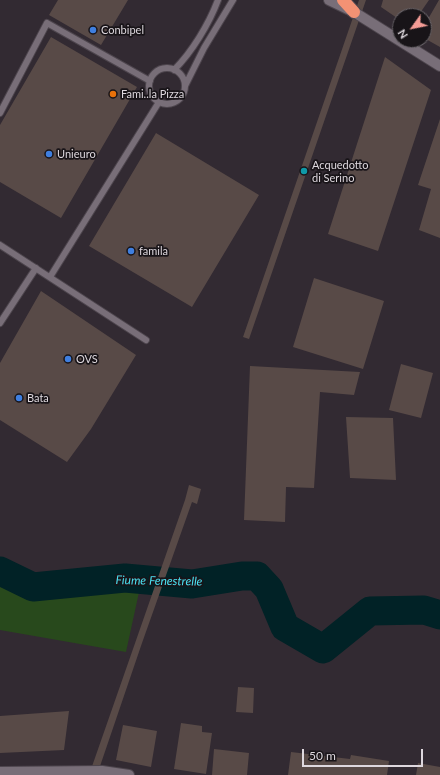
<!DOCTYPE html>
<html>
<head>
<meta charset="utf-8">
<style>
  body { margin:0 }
  #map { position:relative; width:440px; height:775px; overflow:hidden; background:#322a32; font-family:Lato,sans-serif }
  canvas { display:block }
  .north { position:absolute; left:392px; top:8px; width:40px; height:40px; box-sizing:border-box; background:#181418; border:1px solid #676267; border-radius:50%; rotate:237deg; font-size:11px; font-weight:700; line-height:16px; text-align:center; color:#ded8de }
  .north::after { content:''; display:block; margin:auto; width:14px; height:18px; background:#f59c96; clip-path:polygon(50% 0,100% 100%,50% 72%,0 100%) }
  .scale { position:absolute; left:302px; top:749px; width:121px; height:18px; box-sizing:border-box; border:2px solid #ded8de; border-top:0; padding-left:5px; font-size:12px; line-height:14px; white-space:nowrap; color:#ded8de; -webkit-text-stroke:3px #181418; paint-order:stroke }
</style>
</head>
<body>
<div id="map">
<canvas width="440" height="775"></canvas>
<div class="north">N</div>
<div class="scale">50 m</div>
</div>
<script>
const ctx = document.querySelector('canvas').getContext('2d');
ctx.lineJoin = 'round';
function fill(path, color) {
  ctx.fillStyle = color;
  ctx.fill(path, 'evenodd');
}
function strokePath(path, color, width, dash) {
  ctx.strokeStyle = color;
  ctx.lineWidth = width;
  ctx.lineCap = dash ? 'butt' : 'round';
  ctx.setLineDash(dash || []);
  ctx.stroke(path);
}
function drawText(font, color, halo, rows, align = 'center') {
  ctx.font = font + ' Lato,sans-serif';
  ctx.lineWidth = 3.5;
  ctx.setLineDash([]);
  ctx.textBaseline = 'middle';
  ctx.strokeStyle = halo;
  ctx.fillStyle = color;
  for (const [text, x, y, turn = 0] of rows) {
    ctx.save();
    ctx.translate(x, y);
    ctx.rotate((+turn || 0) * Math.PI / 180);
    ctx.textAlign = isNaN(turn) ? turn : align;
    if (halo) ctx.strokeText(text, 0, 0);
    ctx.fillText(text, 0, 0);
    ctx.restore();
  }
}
fill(new Path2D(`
  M0,571L33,587L141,583L126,652L0,630Z`), '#28491c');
strokePath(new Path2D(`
  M0,571L33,587L125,578L192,584L242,576H257L269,589L285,627L323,649L370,611L424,610L440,615`), '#012226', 29);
fill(new Path2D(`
  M58,0H128L101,45L49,15Z
  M359,0H366L249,339L243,337Z
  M383,0H429L418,16H400V20L381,7Z
  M439,0H440V47L424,38V26Z
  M51,37L137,87L61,218L0,182V125Z
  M385,57L431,90L378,251L328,234Z
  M440,119V238L419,230L431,189L418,185Z
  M156,133L259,195L192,307L89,246Z
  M314,278L384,301L363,369L293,347Z
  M41,291L136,355L91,429L67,462L0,420V363Z
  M401,364L433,373L421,418L389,410Z
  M250,366L360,372L354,395L320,392L314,488L286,487L285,522L244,520Z
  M346,417L393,418L396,480L350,478Z
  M189,485L201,489L197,504L192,502L142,643L97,775H89L185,500Z
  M238,687L254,688L253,713L236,712Z
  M69,711L64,750L0,753V716Z
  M181,723L202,726V732L212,733L206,774L174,769Z
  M123,725L157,731L151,767L116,760Z
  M214,749L249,753L247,775H212Z
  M291,752L350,759L351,755L389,761L387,775H288Z
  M418,763L440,767V775H416Z`), '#584a47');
const service = new Path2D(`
  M149 86a18 18 0 1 1 36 0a18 18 0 1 1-36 0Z
  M174,70C192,52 209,24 218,0
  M185,86L204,48L233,0
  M0,113L47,23L150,81
  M0,245L146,340
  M50,277L159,102
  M0,323L36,268`);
const tertiary = new Path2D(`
  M329,0L354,12L440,66
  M0,772L102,771L129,775`);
const motorway = new Path2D(`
  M343,0L354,12`);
strokePath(service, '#4d454d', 8);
strokePath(tertiary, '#4d454d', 12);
strokePath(motorway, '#4d454d', 14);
strokePath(service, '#786e78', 6);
strokePath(tertiary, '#786e78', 10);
strokePath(motorway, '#f39274', 12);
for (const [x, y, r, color] of [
  [93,30,4,"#3f7fe0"],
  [113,94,4,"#e8710a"],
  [49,154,4,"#3f7fe0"],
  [304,171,4,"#0f9aa8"],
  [131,251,4,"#3f7fe0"],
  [68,359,4,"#3f7fe0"],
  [19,398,4,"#3f7fe0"]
]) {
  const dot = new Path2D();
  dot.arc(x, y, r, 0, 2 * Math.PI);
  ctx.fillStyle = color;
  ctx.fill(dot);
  strokePath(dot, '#181418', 1.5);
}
drawText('11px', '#ded8de', '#181418', [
  ["Conbipel",101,30],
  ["Fami..la Pizza",121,94],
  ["Unieuro",57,154],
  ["Acquedotto",312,165],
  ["di Serino",312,178],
  ["famila",139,251],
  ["OVS",76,359],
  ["Bata",27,398]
], 'left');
drawText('italic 12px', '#4be1f2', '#181418', [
  ["Fiume Fenestrelle",159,581,1]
]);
</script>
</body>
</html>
